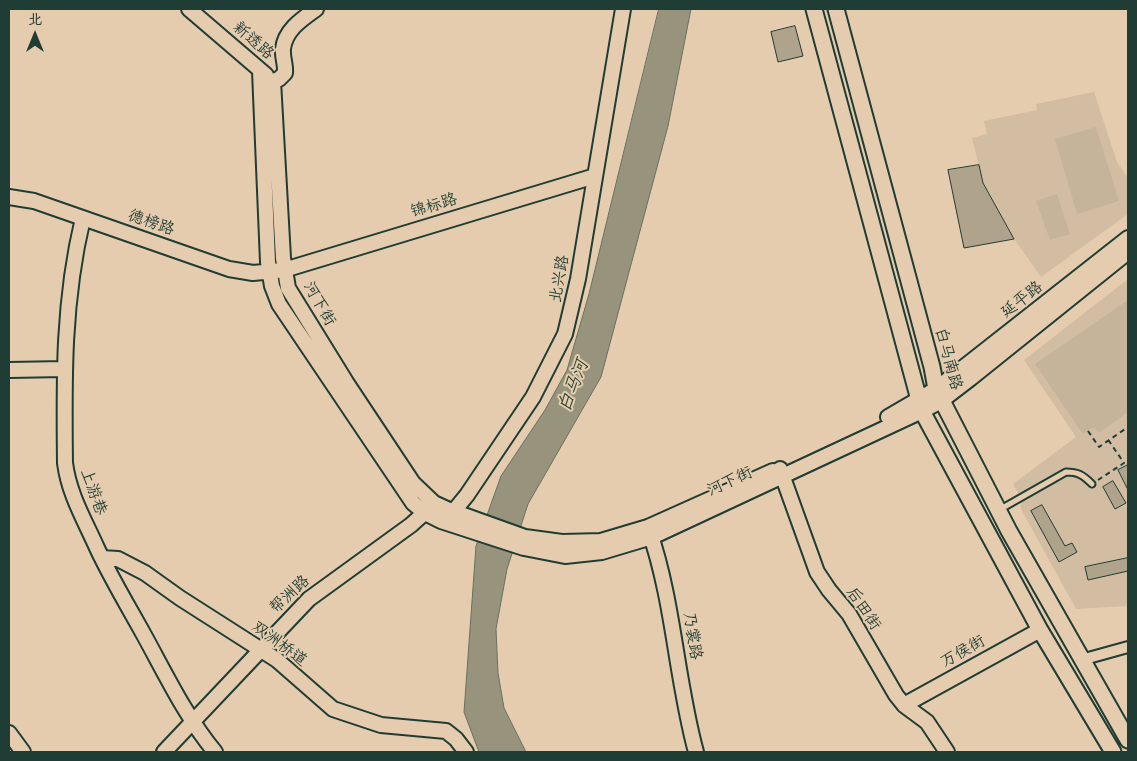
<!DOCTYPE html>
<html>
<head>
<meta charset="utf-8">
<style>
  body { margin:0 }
  #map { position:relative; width:1137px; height:761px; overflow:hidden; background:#e6ccae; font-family:Itim,"LXGW WenKai TC",sans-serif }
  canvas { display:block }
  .frame { position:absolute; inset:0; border:10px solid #1f3d34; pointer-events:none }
  .north { position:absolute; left:10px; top:10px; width:50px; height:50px; -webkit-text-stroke:4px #e6ccae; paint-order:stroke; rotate:0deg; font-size:14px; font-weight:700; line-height:20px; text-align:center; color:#1f3d34 }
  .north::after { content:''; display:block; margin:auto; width:18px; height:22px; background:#1f3d34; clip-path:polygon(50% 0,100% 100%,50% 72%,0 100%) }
</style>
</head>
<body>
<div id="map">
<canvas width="1137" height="761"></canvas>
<div class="frame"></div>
<div class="north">北</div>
</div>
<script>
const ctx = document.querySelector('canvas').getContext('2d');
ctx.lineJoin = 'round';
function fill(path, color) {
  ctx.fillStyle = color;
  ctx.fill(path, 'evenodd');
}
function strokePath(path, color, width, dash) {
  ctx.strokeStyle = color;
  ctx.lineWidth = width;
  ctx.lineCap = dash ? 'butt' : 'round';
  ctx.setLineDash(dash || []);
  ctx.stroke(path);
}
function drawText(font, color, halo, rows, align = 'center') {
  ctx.font = font + ' Itim,"LXGW WenKai TC",sans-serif';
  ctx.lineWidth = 4;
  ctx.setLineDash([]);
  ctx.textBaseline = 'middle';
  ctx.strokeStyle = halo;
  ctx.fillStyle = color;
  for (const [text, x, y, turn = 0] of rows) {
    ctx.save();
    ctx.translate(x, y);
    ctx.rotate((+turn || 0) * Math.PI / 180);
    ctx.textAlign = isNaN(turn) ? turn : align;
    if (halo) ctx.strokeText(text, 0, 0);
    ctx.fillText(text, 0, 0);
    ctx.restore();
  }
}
fill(new Path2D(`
  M1094,92L1117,162L1128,178V214L1041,277L1014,239L983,183L972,138L987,134L984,121L1037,110L1036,104Z
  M1128,279V606L1076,609L1021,509V498L1013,484L1076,437L1024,360Z`), '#d2bda2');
fill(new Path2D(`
  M1096,127L1119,201L1077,214L1055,139Z
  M1057,194L1070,234L1050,240L1036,201Z
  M1128,300V412L1099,433L1094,427L1083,434L1035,364Z`), '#c5b49a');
const water = new Path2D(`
  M659,9H691L668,126L601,377L528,504L507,569L496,629L498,673L504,708L526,752H479L464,712L476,546L501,476L545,410L567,370L589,294Z`);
fill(water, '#97937d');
strokePath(water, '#677160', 1);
const building = new Path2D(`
  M795,26L803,56L778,62L771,32Z
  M979,165L983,183L1014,239L964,248L948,170Z
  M1128,465V490L1118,470Z
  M1113,481L1126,503L1115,509L1103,487Z
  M1042,505L1065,546L1072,543L1077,552L1059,562L1031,511Z
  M1128,558V571L1088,580L1085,567Z`);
fill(building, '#afa38c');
strokePath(building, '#1f3d34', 1);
const lane = new Path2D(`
  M999,510L1066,472C1078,472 1083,475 1092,484`);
const street = new Path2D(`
  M1081,660L1128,647`);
const secondary = new Path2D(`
  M189,9L266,75
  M260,71L268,262L272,286L279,304L413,503L425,513L441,521L524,548L565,556L602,552L652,537L922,411L941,401L971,378L1128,252
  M273,81L283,258L288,288L346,382L413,483L434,503L447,509L525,537L562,542L601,541L648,527L773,471
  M273,81L279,79L285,73C286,65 282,57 283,49C285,30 302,19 316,9
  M9,197L34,201L229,269L253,273L284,270L595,176
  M83,218C63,301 64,378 65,463C69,494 84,519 97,548C111,578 128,606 144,635C166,675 186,717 215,752
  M9,370L64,369
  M888,417L936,389L1128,238
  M780,469L817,572L829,590L849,614L896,695L904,705L927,722L947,752
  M449,517L467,495L533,397L565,334L578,279L623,9
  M649,530C674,602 676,679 696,752
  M102,558L118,559L145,573L180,598L277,660L333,709L381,725L446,731L456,739L466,752
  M904,705L1040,630
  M9,733L23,752
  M164,752L309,599L411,525L431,507`);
const primary = new Path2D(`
  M814,9L922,411L1040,630L1113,752
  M836,9L932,367L936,389L1009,531L1128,740`);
strokePath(lane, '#1f3d34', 9);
strokePath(street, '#1f3d34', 14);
strokePath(secondary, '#1f3d34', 18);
strokePath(primary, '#1f3d34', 19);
strokePath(new Path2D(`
  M1088,431L1099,447L1128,427
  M1098,480L1124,463L1109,441`), '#1f3d34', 2, [5, 4]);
strokePath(lane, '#e6ccae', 5);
strokePath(street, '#e6ccae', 10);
strokePath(secondary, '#e6ccae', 14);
strokePath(primary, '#e6ccae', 15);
drawText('16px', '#1f3d34', '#e6ccae', [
  ["新透路",253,41,41],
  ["锦标路",434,206,-17],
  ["德榜路",151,223,19],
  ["北兴路",560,279,-80],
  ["延平路",1022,300,-38],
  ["河下街",319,304,60],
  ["白马南路",948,359,75],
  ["河下街",730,482,-25],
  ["上游巷",93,492,70],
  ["帮洲路",290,595,-43],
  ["后田街",863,609,56],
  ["乃裳路",692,636,81],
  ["双洲桥道",279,644,36],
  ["万侯街",963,652,-29]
]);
drawText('italic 18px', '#2b463b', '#e6ccae', [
  ["白马河",574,386,-69]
]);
</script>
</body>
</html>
